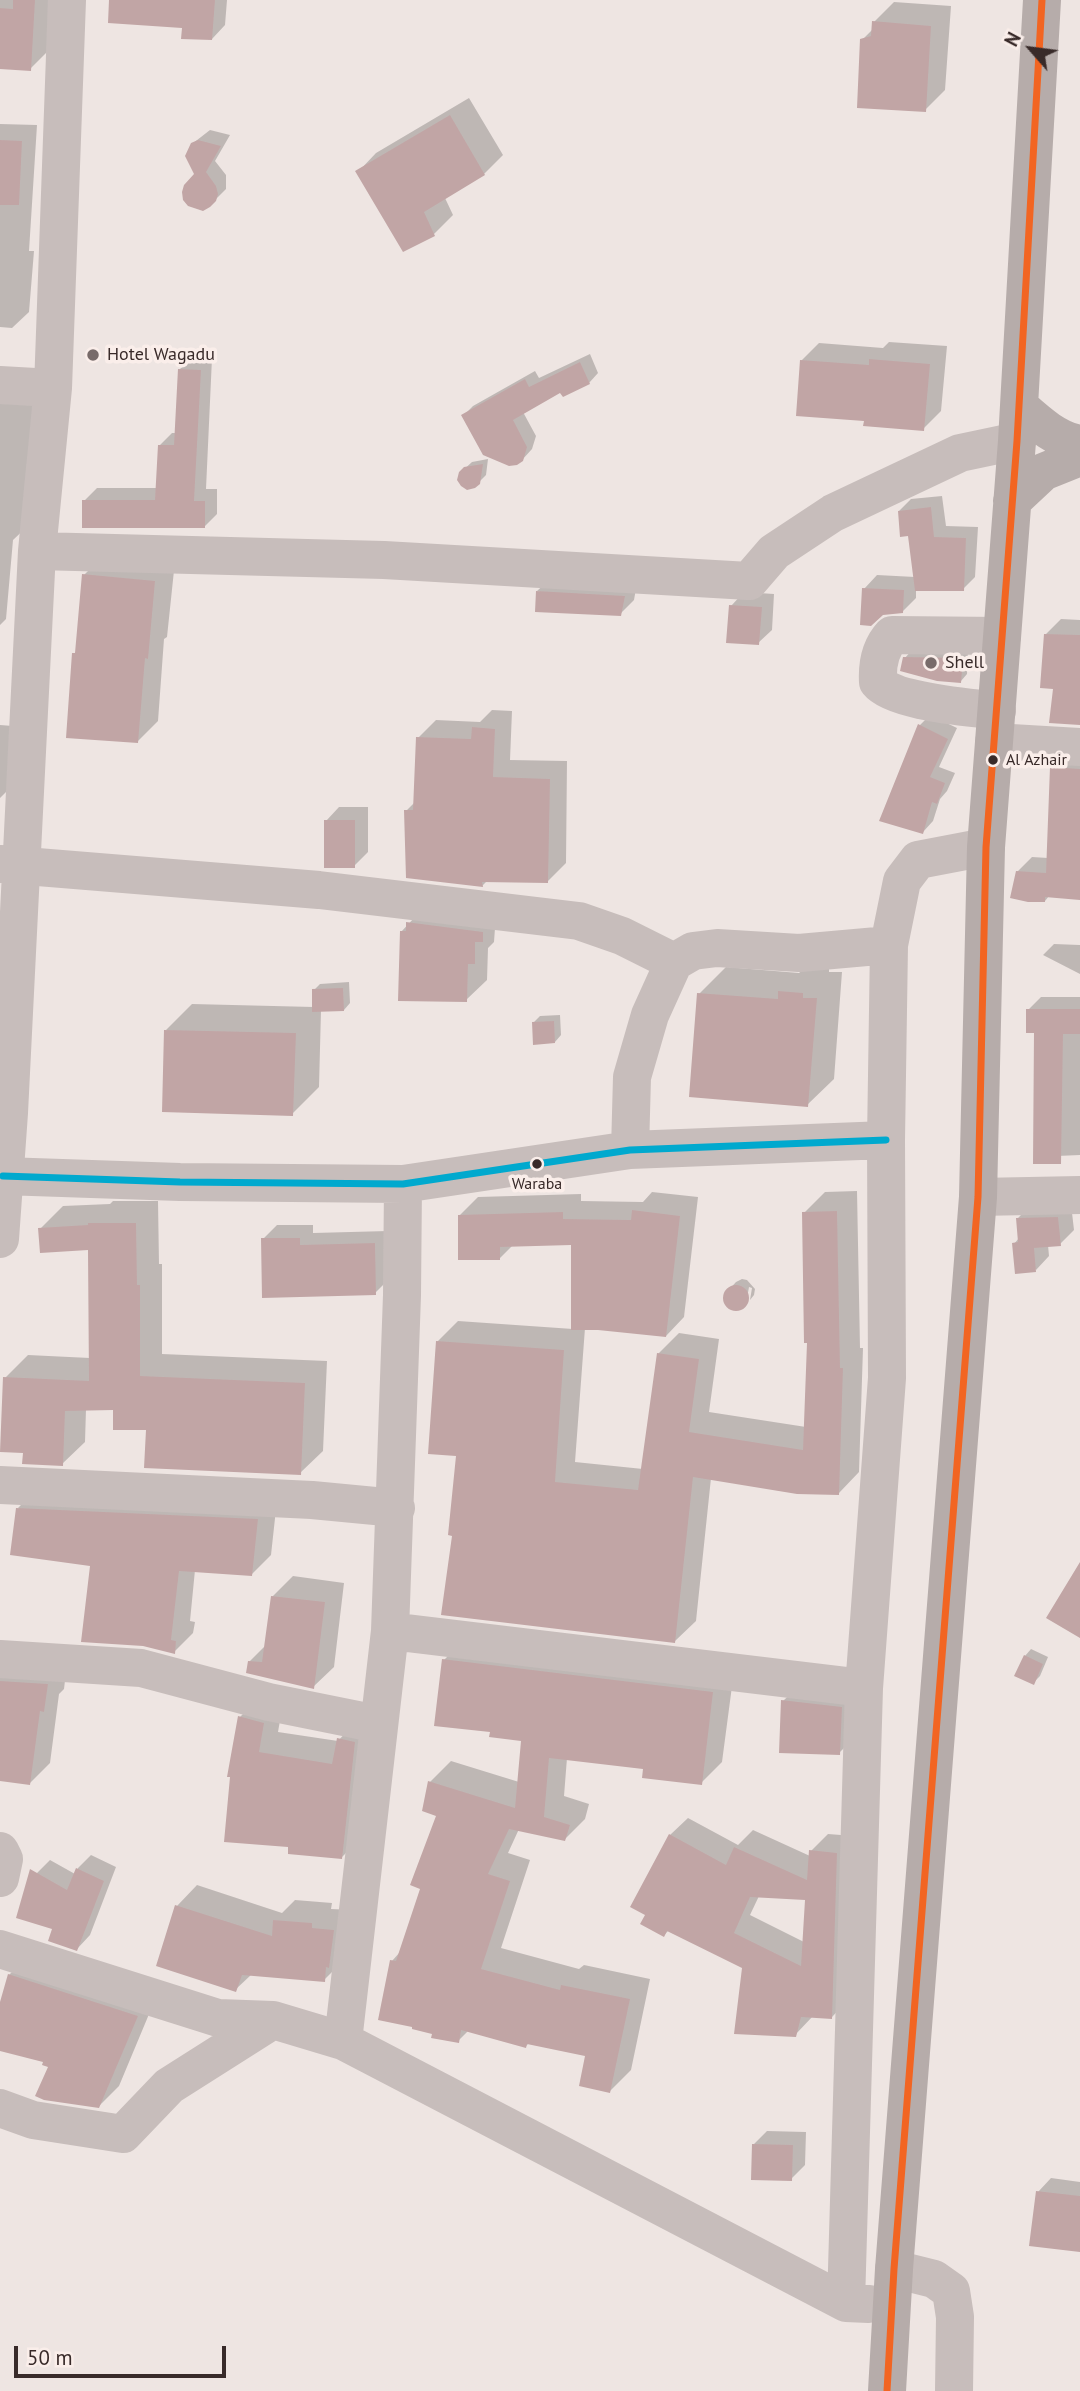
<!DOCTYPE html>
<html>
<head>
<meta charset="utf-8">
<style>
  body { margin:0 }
  #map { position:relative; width:1080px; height:2391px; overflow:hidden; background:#eee5e2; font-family:"PT Sans",sans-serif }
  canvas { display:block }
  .north { position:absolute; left:996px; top:14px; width:70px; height:70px; -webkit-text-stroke:5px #faeeea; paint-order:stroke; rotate:298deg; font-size:19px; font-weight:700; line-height:28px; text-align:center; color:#382a29 }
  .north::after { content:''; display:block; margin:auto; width:24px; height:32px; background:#382a29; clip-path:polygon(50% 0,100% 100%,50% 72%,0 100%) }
  .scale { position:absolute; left:14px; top:2346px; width:212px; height:32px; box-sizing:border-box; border:4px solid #382a29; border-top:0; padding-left:9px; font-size:21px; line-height:24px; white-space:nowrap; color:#382a29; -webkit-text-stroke:5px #faeeea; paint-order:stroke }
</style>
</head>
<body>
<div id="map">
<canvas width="1080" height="2391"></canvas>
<div class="north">N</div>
<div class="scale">50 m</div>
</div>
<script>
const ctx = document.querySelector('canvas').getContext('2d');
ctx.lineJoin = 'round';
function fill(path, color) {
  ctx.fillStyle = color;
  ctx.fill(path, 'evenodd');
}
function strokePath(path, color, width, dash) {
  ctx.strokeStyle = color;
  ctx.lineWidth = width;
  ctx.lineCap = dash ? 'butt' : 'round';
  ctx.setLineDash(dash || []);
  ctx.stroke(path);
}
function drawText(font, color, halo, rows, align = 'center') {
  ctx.font = font + ' "PT Sans",sans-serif';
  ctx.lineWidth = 7;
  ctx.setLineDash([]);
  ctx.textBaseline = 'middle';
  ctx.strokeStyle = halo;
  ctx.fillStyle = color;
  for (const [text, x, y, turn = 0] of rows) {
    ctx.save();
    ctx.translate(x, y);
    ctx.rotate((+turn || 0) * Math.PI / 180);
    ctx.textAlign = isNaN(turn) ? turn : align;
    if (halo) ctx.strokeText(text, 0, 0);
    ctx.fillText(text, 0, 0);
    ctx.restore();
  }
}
fill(new Path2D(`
  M0,0H54L47,52L30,69L0,68Z
  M111,0H227L225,25L212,39Z
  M894,2L951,6L945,90L925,110L862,40L873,29L874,22Z
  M469,98L503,155L484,174L445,198L453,215L434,234L403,249L358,172L376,153Z
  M0,124L37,125L29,251H34L29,312L12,328L0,327Z
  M210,130L230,135L215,161L226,175V189L209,206L192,144Z
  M889,342L947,346L941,411L923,429L866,420L801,361L819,343L883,348Z
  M590,354L598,373L589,383L561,391L523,412L536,436L532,449L522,460L463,416L473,406L535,371L539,378Z
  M192,357L212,358L206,489H217V514L204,527L84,501L97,488H157L160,445L172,433H177L179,370Z
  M0,399L37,401L30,524L13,540L6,619L0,625Z
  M488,459L486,475L474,487L460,473L472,462Z
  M942,496L946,526L978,527L975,577L963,589H916V598L902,612L864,589L877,575L915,577L910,534L899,511L911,499Z
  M104,555L175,561L167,637L164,639L158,721L138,741L77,652L84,575Z
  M551,578L637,583L634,600L620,614L537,591Z
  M744,592L774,594L772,630L758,643L731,606Z
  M1061,619L1080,620V723L1055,687L1046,634Z
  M911,651L968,652L967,674L961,681L905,658Z
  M492,710L512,711L510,760L567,761L566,863L548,881H487L482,886L406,811L415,802L418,738L436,720L480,722Z
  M930,715L957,728L939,767L955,773L947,791L940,799L933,821L923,832L920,725Z
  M0,725L13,726L14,784L0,798Z
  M1066,753L1080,754V899L1049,896L1045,901L1017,872L1032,857L1048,858L1051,768Z
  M339,807H368V852L354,866L326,821Z
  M428,903L495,928L494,942L488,948L487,980L466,1000L401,932Z
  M1054,944L1080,945V974L1043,955Z
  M807,966L829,967V972H842L834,1079L807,1105L699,994L726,967L799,973Z
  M349,982L350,1003L344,1010H321L319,1087L292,1114L166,1030L192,1004L314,1007V990L320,984Z
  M1041,997H1080V1155L1034,1157L1036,1031L1028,1010Z
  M560,1015L561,1035L555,1042L533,1023L540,1016Z
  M857,1191L860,1348H863L859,1472L839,1493L711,1478L696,1621L675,1641L454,1534L458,1455L437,1342L458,1321L573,1329V1243L513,1245L500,1258L460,1215L478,1197L581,1194V1201L643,1202L652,1192L698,1197L684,1317L666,1336L585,1328L575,1462L643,1469L658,1354L679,1333L719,1339L709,1412L806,1427L809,1341L804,1213L825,1192Z
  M113,1201H158L159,1264H162V1354L327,1361L323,1451L300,1473L147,1428L114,1409H86L85,1442L62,1464L25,1451L5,1378L28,1355L90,1358V1248L40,1229L63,1206L110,1204Z
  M1071,1204L1074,1230L1060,1244L1048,1245L1049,1256L1036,1270L1014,1244L1019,1238L1017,1219L1031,1205Z
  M277,1225H313V1233L388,1231L389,1279L375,1293L263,1239Z
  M742,1279L747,1280L755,1289L754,1295L750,1300L752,1288L749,1287L746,1304L738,1310L732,1309L724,1300L725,1294L736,1282Z
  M37,1489L277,1500L271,1555L251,1575L195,1570L190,1621L195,1622L193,1633L174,1652L91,1565L18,1508Z
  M293,1576L344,1583L334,1667L313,1687L249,1662L266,1645L272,1597Z
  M465,1639L734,1671L722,1762L701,1783L645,1767L567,1758L564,1796L589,1804L585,1819L564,1840L519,1829L508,1853L530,1860L501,1948L579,1969L584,1965L650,1979L631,2070L610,2091L587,2055L529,2043L526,2046L469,2030L458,2041L392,1961L400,1952L422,1887L438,1815L430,1782L451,1761L519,1782L523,1740L492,1731L444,1660Z
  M1031,1649L1048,1657L1040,1676L1033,1683L1025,1656Z
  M0,1660L67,1664L64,1689L59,1694L50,1763L30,1783L0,1779Z
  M804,1681L861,1687L860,1732L839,1753L783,1701Z
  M260,1697L283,1703L278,1732L338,1741L359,1718L362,1837L341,1858L290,1846L240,1717Z
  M688,1818L738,1845L753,1830L810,1856L811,1851L828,1834L854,1836L849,1999L832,2017L813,2016L795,2035L744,1967L669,1930L664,1935L670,1835ZM759,1896L807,1898L804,1942L750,1915Z
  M91,1855L116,1867L90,1935L77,1949L55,1928L24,1919L37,1873L50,1860L75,1874L78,1868Z
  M197,1885L282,1913L295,1900L332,1903L331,1909L353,1910L344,1960L324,1980L252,1974L235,1990L177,1906Z
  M29,1955L157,1995L119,2086L99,2106L46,2061L0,2049V2008L9,1975Z
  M767,2131L806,2132L805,2165L791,2179L754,2144Z
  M1051,2178L1080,2182V2249L1038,2192Z`), '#0003');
fill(new Path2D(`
  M13,0H35L31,71L0,69V8L13,9Z
  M109,0H215L212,40L181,39L182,28L108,23Z
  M872,21L931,26L926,112L857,108L860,39L871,36Z
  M450,115L485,175L424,212L435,236L403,252L355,171Z
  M0,140L22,141L19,205H0Z
  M198,140L221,146L206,172L216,186L218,194L216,201L210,207L203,211L188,206L183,200L182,192L184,185L194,174L185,156L191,143Z
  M869,359L930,364L924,431L863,426L864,421L796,416L800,360L869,365Z
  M580,362L590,384L563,397L560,393L513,420L527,447L523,461L517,465L509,466L483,455L461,415L525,379L529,387Z
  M178,369L201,370L194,501H205V528H82V500H155L158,445H174Z
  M483,464L480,484L475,488L467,490L461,486L457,480L459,472L464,467Z
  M931,507L934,537L966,538L964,591H915L908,536L900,537L898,511Z
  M82,574L155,581L148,659L145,658L138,743L66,738L72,653H75Z
  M862,588L904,590L903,613L883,615L871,626L860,625Z
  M536,591L625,596L621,616L535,612Z
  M729,605L762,607L759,645L726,643Z
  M1044,634L1080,635V725L1049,723L1053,689L1040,688Z
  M903,657L963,658L961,683L937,681L900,671Z
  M918,724L948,739L930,777L945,783L937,804L932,802L923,834L879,821Z
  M472,727L495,729L493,777L550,779L548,883L482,882L483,887L406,878L404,810H413L416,737L471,739Z
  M1050,767L1080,769V900L1045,897V902H1028L1010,898L1016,871L1046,873Z
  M324,820H355V868H324Z
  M406,922L483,932V942H475V964H468L467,1002L398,1001L400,931H406Z
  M343,988L344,1011L312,1012V989Z
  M778,991L803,993V998H817L808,1107L689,1097L697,993L778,999Z
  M1026,1009H1080V1034H1063L1061,1164H1033L1034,1033H1026Z
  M554,1021L555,1043L533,1045L532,1022Z
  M164,1030L296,1033L293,1116L162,1112Z
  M632,1210L680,1216L666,1337L598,1330H571V1245L500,1247V1260H458V1215L563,1212V1219L631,1220Z
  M837,1211L840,1368H843L839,1495L797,1494L693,1477L675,1643L441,1615L452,1536L448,1535L456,1456L428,1454L436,1341L564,1350L555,1482L638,1490L657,1353L699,1359L689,1432L803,1450L807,1343H804L802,1212Z
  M1058,1217L1061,1246L1034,1248L1036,1272L1015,1274L1012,1243L1018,1242L1016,1218Z
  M88,1223H136L137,1285H140V1376L305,1383L301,1475L144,1468L146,1430H113V1410L65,1411L63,1466L22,1464L23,1453L0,1452L3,1377L89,1381L88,1250L40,1253L38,1228L88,1225Z
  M261,1238H300V1245L375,1243L376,1295L262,1298Z
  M723 1298a13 13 0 1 1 26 0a13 13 0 1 1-26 0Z
  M16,1508L258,1519L252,1576L179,1571L171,1640L176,1641L175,1654L143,1646L81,1642L90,1566L10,1555Z
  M1080,1562V1638L1046,1618Z
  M271,1596L325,1602L314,1689L246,1673L248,1661L262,1662Z
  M1024,1655L1043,1664L1034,1685L1014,1676Z
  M442,1659L713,1692L702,1785L642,1778L643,1769L549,1758L544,1817L570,1825L565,1841L509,1829L488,1874L510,1881L481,1969L560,1990L561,1985L630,1999L610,2093L579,2086L585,2056L527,2044L526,2048L461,2030L459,2043L431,2038L432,2034L412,2029V2027L378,2020L390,1960L396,1961L420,1889L410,1885L436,1816L422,1811L428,1781L515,1808L521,1741L489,1737L490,1732L434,1726Z
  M0,1681L48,1684L44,1712L40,1711L30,1785L0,1781Z
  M781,1700L842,1707L840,1755L779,1753Z
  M238,1716L264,1723L259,1752L332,1764L337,1738L355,1742L342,1859L288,1854V1847L224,1842L230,1777H227Z
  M669,1834L726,1865L734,1847L807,1880L809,1850L837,1853L832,2019L801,2017L796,2037L734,2034L742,1968L667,1931L664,1937L640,1924L645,1915L630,1907ZM750,1897L805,1900L801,1966L734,1933Z
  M76,1868L104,1881L77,1951L48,1941L52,1929L16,1918L30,1869L67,1890Z
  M175,1905L272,1936L273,1920L312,1923V1928L334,1930L329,1968L326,1967L325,1982L242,1975L236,1992L156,1966Z
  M8,1974L138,2016L99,2108L44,2100L35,2096L48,2067L42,2065L43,2062L0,2051V2002Z
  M752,2144L793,2145L792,2181L751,2180Z
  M1036,2191L1080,2196V2252L1029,2246Z`), '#c1a5a5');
strokePath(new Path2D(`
  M0,385L53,388
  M37,551L384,560L749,581L774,552L833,513L960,453L1017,441
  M997,711C970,707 894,702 878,682C877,664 880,648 892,635L1002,636
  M994,742L1080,747
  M0,864L319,890L579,921L622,936L674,962
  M630,1150L632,1077L650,1015L674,962L693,951L717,948L799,953L889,945
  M3,1176L180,1182L403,1184L630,1150L886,1140
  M978,1197L1080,1195
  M0,1239L9,1113L37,551L53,388L67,0
  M0,1485L312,1500L396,1508
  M390,1631L864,1688
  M0,1659L141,1668L269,1702L378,1724
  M0,1851L4,1859L0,1878
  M0,1949L218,2018L273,2020L343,2041L846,2303L869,2304
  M343,2041L390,1631L402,1295L403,1184
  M0,2108L33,2120L123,2134L169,2086L273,2020
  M894,2269L934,2279L951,2291L955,2317L954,2391
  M846,2303L864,1688L887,1378L886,1140L889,945L902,881L918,860L986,847`), '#c7bdbb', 38);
strokePath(new Path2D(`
  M1019,406C1037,422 1056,440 1080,444
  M1012,501L1043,472L1080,457
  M887,2391L894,2269L978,1197L986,847L1017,441L1042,0`), '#b6acaa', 38);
strokePath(new Path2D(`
  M3,1176L180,1182L403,1184L630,1150L886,1140`), '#00a9ce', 7);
strokePath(new Path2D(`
  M887,2391L894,2269L978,1197L986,847L1017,441L1042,0`), '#f26522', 7);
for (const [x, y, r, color] of [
  [93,355,7,"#786b6a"],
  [931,663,7,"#786b6a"],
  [993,760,6,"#382a29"],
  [537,1164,6,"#382a29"]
]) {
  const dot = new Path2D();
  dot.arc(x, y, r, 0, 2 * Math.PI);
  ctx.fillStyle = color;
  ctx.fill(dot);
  strokePath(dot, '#faeeea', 2.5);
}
drawText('16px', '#382a29', '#faeeea', [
  ["Al Azhair",1006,760],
  ["Waraba",537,1184,"center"]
], 'left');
drawText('18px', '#382a29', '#faeeea', [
  ["Hotel Wagadu",107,355],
  ["Shell",945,663]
], 'left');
</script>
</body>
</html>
